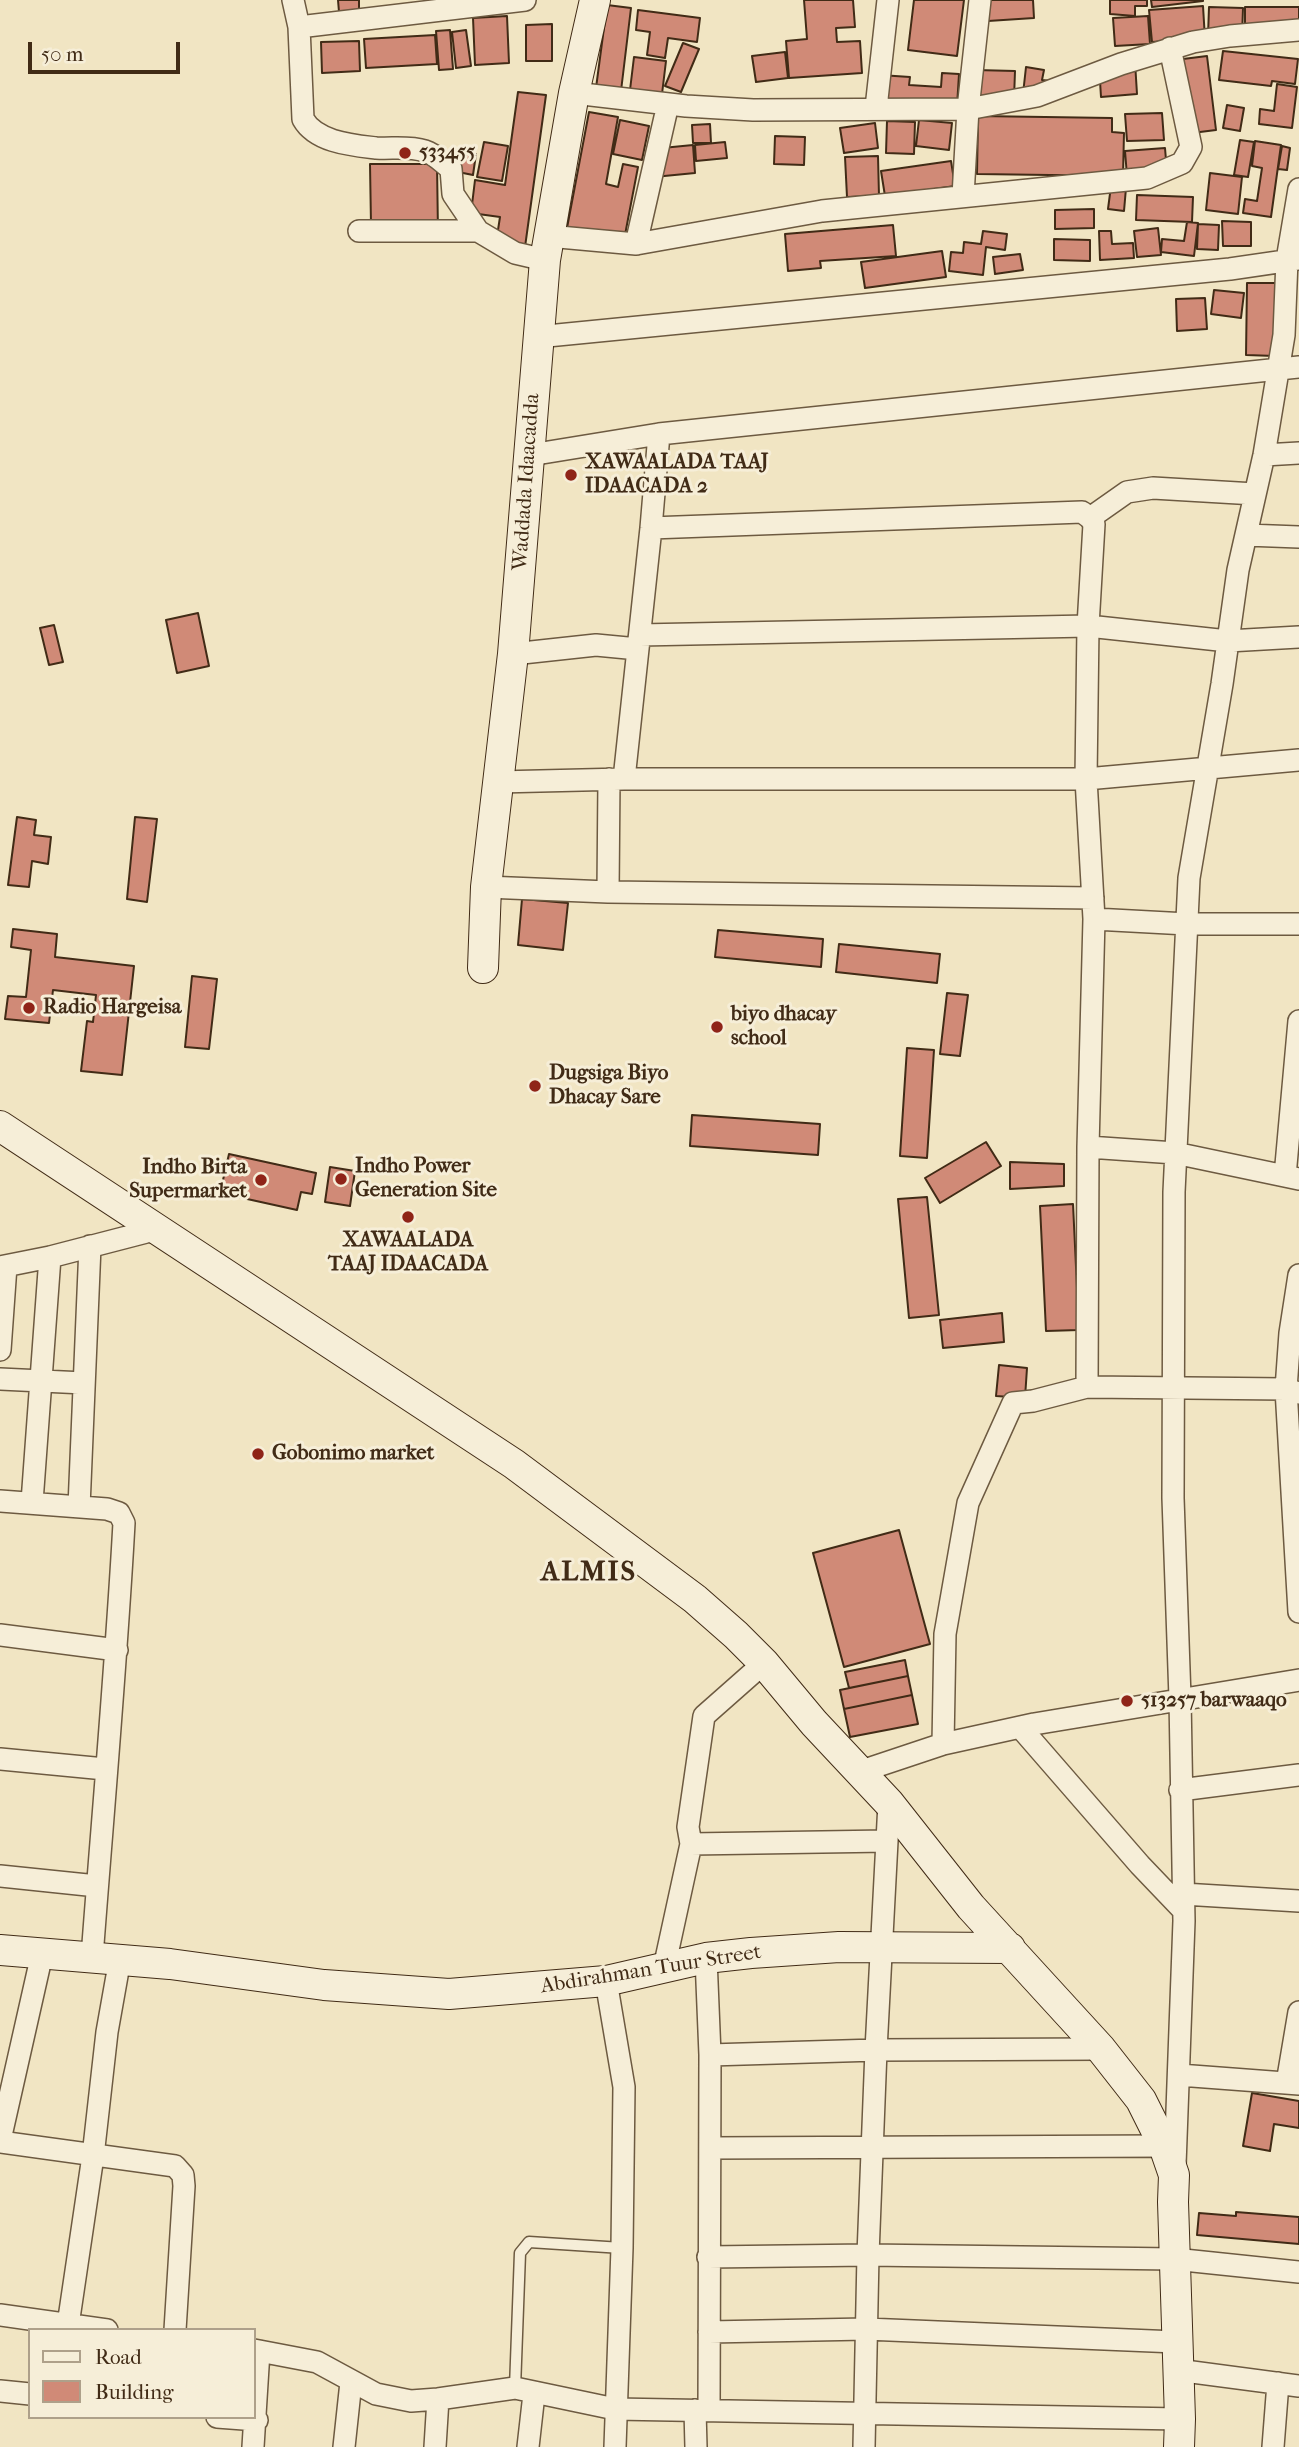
<!DOCTYPE html>
<html>
<head>
<meta charset="utf-8">
<style>
  body { margin:0 }
  #map { position:relative; width:1299px; height:2447px; overflow:hidden; background:#f1e5c3; font-family:"IM FELL French Canon",serif }
  canvas { display:block }
  .legend { position:absolute; left:28px; top:2328px; width:228px; height:91px; box-sizing:border-box; background:#f6eed8; border:2px solid #aea08a; margin:0; padding:9px 12px; list-style:none; font-size:21px; color:#412b16 }
  .legend li { display:flex; align-items:center; gap:14px; height:35px }
  .legend b { width:35px; border:2px solid #aea08a }
  .scale { position:absolute; left:28px; top:42px; width:152px; height:32px; box-sizing:border-box; border:4px solid #412b16; border-top:0; padding-left:9px; font-size:21px; line-height:24px; white-space:nowrap; color:#412b16; -webkit-text-stroke:5px #f6eed8; paint-order:stroke }
</style>
</head>
<body>
<div id="map">
<canvas width="1299" height="2447"></canvas>
<ul class="legend">
<li><b style="height:9px;background:#f6eed8"></b>Road</li>
<li><b style="height:19px;background:#d08a77"></b>Building</li>
</ul>
<div class="scale">50 m</div>
</div>
<script>
const ctx = document.querySelector('canvas').getContext('2d');
ctx.lineJoin = 'round';
function fill(path, color) {
  ctx.fillStyle = color;
  ctx.fill(path, 'evenodd');
}
function strokePath(path, color, width, dash) {
  ctx.strokeStyle = color;
  ctx.lineWidth = width;
  ctx.lineCap = dash ? 'butt' : 'round';
  ctx.setLineDash(dash || []);
  ctx.stroke(path);
}
function drawText(font, color, halo, rows, align = 'center') {
  ctx.font = font + ' "IM FELL French Canon",serif';
  ctx.lineWidth = 6;
  ctx.setLineDash([]);
  ctx.textBaseline = 'middle';
  ctx.strokeStyle = halo;
  ctx.fillStyle = color;
  for (const [text, x, y, turn = 0] of rows) {
    ctx.save();
    ctx.translate(x, y);
    ctx.rotate((+turn || 0) * Math.PI / 180);
    ctx.textAlign = isNaN(turn) ? turn : align;
    if (halo) ctx.strokeText(text, 0, 0);
    ctx.fillText(text, 0, 0);
    ctx.restore();
  }
}
const building = new Path2D(`
  M338,0H359V11L339,12Z
  M804,0H853L855,27L836,28L837,42L860,41L862,73L789,78L786,41L807,39Z
  M914,0H964L957,56L908,50Z
  M986,0H1033L1034,18L988,21Z
  M1110,0H1147V6H1135V16L1110,14Z
  M1151,0H1203V1L1152,7Z
  M607,5L631,8L621,91L596,88Z
  M1203,6L1205,39L1152,42L1149,10Z
  M1209,7L1243,8L1242,37L1208,36Z
  M1245,7H1299V32L1245,33Z
  M638,10L700,18L697,42L668,38L665,58L647,55L650,32L636,30Z
  M507,16L509,63L475,65L473,18Z
  M1148,16L1150,44L1115,46L1113,18Z
  M552,24V61H526V25Z
  M450,30L453,69L439,70L436,31Z
  M466,30L471,66L456,68L452,32Z
  M435,35L437,64L366,68L364,39Z
  M359,41L360,71L322,73L321,42Z
  M683,43L699,49L681,92L665,86Z
  M1223,51L1298,59L1295,84L1272,81L1271,86L1219,80Z
  M785,52L788,78L756,82L752,56Z
  M1207,56L1216,130L1192,133L1183,59Z
  M634,57L666,61L662,94L630,90Z
  M1135,62L1137,94L1101,97L1099,65Z
  M1026,67L1044,70L1042,80L1060,82L1023,94Z
  M976,70L1015,71L1014,99L975,98Z
  M942,73L959,74L957,106L878,100L880,75L910,77L909,85L941,87Z
  M1277,84L1297,87L1292,128L1259,124L1260,109L1274,111Z
  M518,92L546,95L525,247L496,243L500,217L471,213L475,180L505,185Z
  M1227,105L1244,108L1240,131L1223,128Z
  M589,112L618,117L606,184L618,187L623,164L638,167L624,240L567,228Z
  M1162,113L1164,140L1127,141L1125,114Z
  M978,116L1112,118V132L1124,133L1123,176L977,174Z
  M620,120L649,126L642,160L613,154Z
  M919,120L952,123L949,150L916,146Z
  M887,121L915,122L914,154L886,153Z
  M875,123L878,148L844,153L840,128Z
  M710,124L711,143H693L692,125Z
  M775,136L805,137L804,165L774,164Z
  M1240,140L1254,142L1248,177L1234,175Z
  M1255,141L1281,145L1271,217L1243,213L1245,199L1257,201L1262,168L1252,166Z
  M484,142L508,146L502,181L477,177Z
  M725,142L727,158L696,161L695,145Z
  M693,145L695,173L654,177L652,149Z
  M1282,146L1290,148L1287,170L1278,169Z
  M1165,148L1167,172L1127,176L1125,151Z
  M461,152L476,154L473,175L458,172Z
  M878,156L879,196L847,197L845,157Z
  M951,161L955,186L885,196L881,171Z
  M370,164H437L438,233L371,225Z
  M1210,173L1242,177L1238,214L1206,210Z
  M1111,186L1126,188L1124,211L1108,209Z
  M1137,195L1193,197L1192,222L1136,220Z
  M1094,209V228L1055,229V210Z
  M1222,221L1251,222V246H1223Z
  M1187,222L1198,223L1194,256L1161,252L1162,239L1184,241Z
  M1198,224L1219,225L1218,250L1197,249Z
  M893,225L896,256L820,261L821,268L788,271L785,234Z
  M1158,228L1161,255L1137,257L1134,231Z
  M983,231L1007,234L1005,250L986,247L983,275L949,271L951,252L963,253L964,242L981,244Z
  M1099,231H1111L1112,244L1133,243L1134,258L1100,260Z
  M1054,239L1090,240V261L1054,260Z
  M942,251L946,277L865,288L861,262Z
  M1020,254L1023,270L995,274L993,257Z
  M1247,283H1276L1275,356L1246,355Z
  M1214,290L1244,293L1241,318L1211,314Z
  M1205,298L1207,329L1177,331L1176,299Z
  M198,613L209,666L177,673L166,620Z
  M54,625L63,662L49,665L40,628Z
  M17,817L36,820L34,835L51,837L48,864L32,861L29,887L8,885Z
  M135,817L157,819L147,902L127,899Z
  M522,899L568,903L563,950L518,945Z
  M13,929L57,934L55,957L134,966L122,1075L81,1071L87,1021L93,1022L96,995L53,990L49,1023L5,1019L8,996L26,997L31,950L11,947Z
  M718,930L823,939L821,967L715,957Z
  M839,944L940,954L937,983L836,972Z
  M192,976L217,979L209,1049L185,1047Z
  M947,993L968,995L960,1056L940,1054Z
  M907,1048L934,1050L927,1158L900,1156Z
  M692,1115L820,1124L818,1155L690,1146Z
  M986,1142L1001,1166L940,1203L925,1178Z
  M229,1154L316,1173L312,1194L301,1192L297,1210L220,1193Z
  M1010,1162L1064,1164V1186L1010,1189Z
  M330,1167L355,1171L350,1206L325,1202Z
  M927,1197L939,1315L909,1318L898,1199Z
  M1073,1204L1079,1330L1046,1331L1040,1206Z
  M1002,1313L1004,1342L943,1348L940,1320Z
  M999,1365L1027,1368L1025,1398L996,1396Z
  M899,1530L930,1644L844,1667L813,1553Z
  M905,1660L908,1676L849,1688L845,1672Z
  M908,1676L912,1695L844,1709L840,1690Z
  M912,1695L918,1724L850,1737L844,1709Z
  M1252,2093L1299,2101V2128L1274,2124L1270,2151L1243,2146Z
  M1236,2212L1299,2217V2244L1197,2235L1199,2213L1236,2216Z`);
fill(building, '#d08a77');
strokePath(building, '#412b16', 2);
const lane = new Path2D(`
  M515,2388L520,2253L529,2242L622,2248`);
const street = new Path2D(`
  M293,0L299,27L303,119C316,142 351,145 376,148C392,149 409,146 425,151C435,154 443,163 451,169L453,194L478,231L515,253L545,260
  M299,27L525,0
  M574,93L686,106L753,110L968,109L1037,96L1121,64L1193,42L1230,36L1299,30
  M876,108L888,0
  M963,196L968,109L980,0
  M359,231H478
  M548,236L636,244L822,211L1147,178L1182,163L1191,147L1170,48
  M636,244L668,104
  M537,337L1230,269L1299,259
  M530,455L659,434L1299,367
  M1264,455L1299,453
  M1090,518L1127,492L1153,488L1255,494
  M651,528L1082,512L1090,518L1094,524L1088,626L1086,779L1094,919L1088,1147L1087,1387
  M1246,535L1299,537
  M640,635L1088,626L1228,641L1299,637
  M513,654L596,645L638,649
  M624,779L651,528L659,434
  M498,782L624,779H1086L1299,760
  M486,887L608,892L1093,898
  M608,892L609,779
  M1094,919L1187,924H1299
  M1088,1147L1175,1153L1299,1179
  M1285,1176L1299,1021
  M0,1267L50,1257L158,1229
  M1299,1275L1290,1333L1286,1389L1299,1612
  M0,1350L6,1266
  M0,1379L84,1383
  M0,1501L107,1509L119,1513L124,1523C116,1668 103,1812 92,1957
  M32,1502L50,1257
  M79,1507L90,1246
  M0,1635L117,1650
  M1020,1727L1140,1865L1183,1910
  M943,1744L945,1634L968,1503L1013,1403L1033,1401L1087,1387L1286,1389L1299,1393
  M0,1759L105,1769
  M859,1772L943,1744L1034,1724L1299,1680
  M1180,1790L1299,1775
  M691,1844L887,1841
  M0,1876L97,1886
  M1183,1894L1299,1901
  M706,1958L710,2055L709,2410
  M664,1968L691,1844L688,1827L704,1716L764,1663
  M606,1981L624,2087L622,2248L615,2447
  M710,2055L876,2050L1101,2049
  M1179,2075L1299,2084
  M1287,2083L1299,2012
  M0,2140L42,1954
  M0,2142L175,2166L183,2175L184,2186L175,2330
  M711,2148L1164,2146
  M1175,2165L1184,1921L1180,1698L1173,1498L1174,1192L1189,878L1222,684L1238,570L1264,455L1284,335L1287,260L1299,189
  M708,2257L868,2255L1174,2259L1299,2272
  M0,2315L107,2330
  M68,2325L93,2156L107,2032L120,1959
  M709,2332L866,2329L1176,2342
  M254,2350L317,2362L376,2394L411,2401L438,2399L515,2388L615,2409L1180,2419
  M1177,2370L1299,2386
  M0,2391L30,2394
  M695,2410L696,2447
  M217,2417L257,2420
  M253,2447L259,2351
  M344,2447L351,2382
  M435,2447L438,2399
  M528,2447L534,2394
  M864,2447L868,2255L876,2050L889,1803
  M1273,2447L1278,2383`);
const secondary = new Path2D(`
  M483,968L486,887L513,654L545,260L574,93L595,0
  M0,1126L514,1464L695,1599L736,1635L764,1663L814,1723L889,1803L971,1907L1101,2049L1141,2100L1164,2146L1174,2175L1173,2202L1180,2419L1179,2447
  M0,1950L170,1964L324,1985L449,1994L606,1981L706,1958L751,1953L839,1947L1010,1948`);
strokePath(lane, '#6d5a41', 13);
strokePath(street, '#6d5a41', 24);
strokePath(secondary, '#412b16', 32);
strokePath(lane, '#f6eed8', 10);
strokePath(street, '#f6eed8', 21);
strokePath(secondary, '#f6eed8', 30);
for (const [x, y, r, color] of [
  [405,153,7,"#8f2418"],
  [571,475,7,"#8f2418"],
  [29,1008,7,"#8f2418"],
  [717,1027,7,"#8f2418"],
  [535,1086,7,"#8f2418"],
  [341,1179,7,"#8f2418"],
  [261,1180,7,"#8f2418"],
  [408,1217,7,"#8f2418"],
  [258,1454,7,"#8f2418"],
  [1127,1701,7,"#8f2418"]
]) {
  const dot = new Path2D();
  dot.arc(x, y, r, 0, 2 * Math.PI);
  ctx.fillStyle = color;
  ctx.fill(dot);
  strokePath(dot, '#f6eed8', 2.5);
}
drawText('bold 21px', '#412b16', '#f6eed8', [
  ["533455",419,153],
  ["XAWAALADA TAAJ",585,463],
  ["IDAACADA 2",585,487],
  ["Radio Hargeisa",43,1008],
  ["biyo dhacay",731,1015],
  ["school",731,1039],
  ["Dugsiga Biyo",549,1074],
  ["Dhacay Sare",549,1098],
  ["Indho Power",355,1167],
  ["Generation Site",355,1191],
  ["Indho Birta",247,1168,"right"],
  ["Supermarket",247,1192,"right"],
  ["XAWAALADA",408,1241,"center"],
  ["TAAJ IDAACADA",408,1265,"center"],
  ["Gobonimo market",272,1454],
  ["513257 barwaaqo",1141,1701]
], 'left');
drawText('21px', '#412b16', '#f6eed8', [
  ["Waddada Idaacadda",527,482,-86],
  ["Abdirahman Tuur Street",651,1970,-9]
]);
ctx.letterSpacing = '2px';
drawText('bold 28px', '#412b16', '#f6eed8', [
  ["ALMIS",589,1573]
]);
ctx.letterSpacing = '0px';
</script>
</body>
</html>
